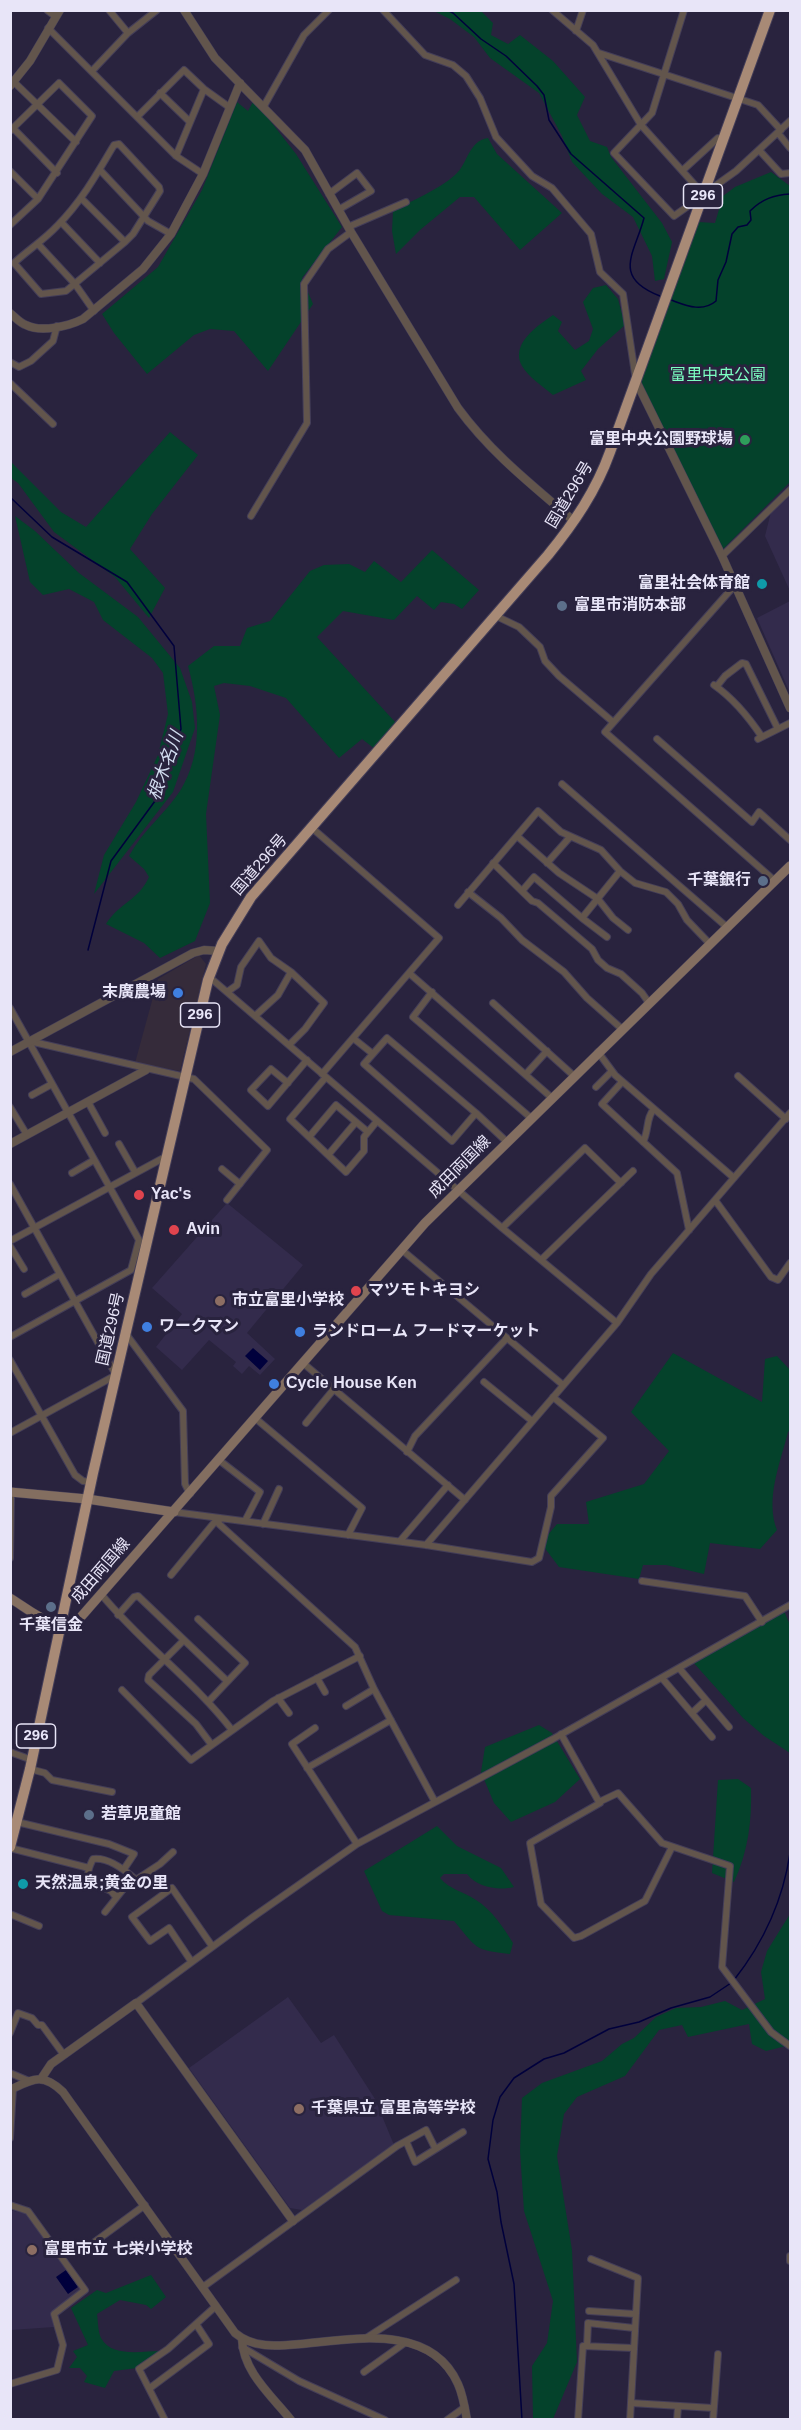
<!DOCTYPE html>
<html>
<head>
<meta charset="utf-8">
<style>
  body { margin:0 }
  #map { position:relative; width:801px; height:2430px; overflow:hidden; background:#29233e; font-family:Helvetica,sans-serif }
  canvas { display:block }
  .frame { position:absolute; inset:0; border:12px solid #e8e5f8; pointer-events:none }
</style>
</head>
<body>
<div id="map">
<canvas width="801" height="2430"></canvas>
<div class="frame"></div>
</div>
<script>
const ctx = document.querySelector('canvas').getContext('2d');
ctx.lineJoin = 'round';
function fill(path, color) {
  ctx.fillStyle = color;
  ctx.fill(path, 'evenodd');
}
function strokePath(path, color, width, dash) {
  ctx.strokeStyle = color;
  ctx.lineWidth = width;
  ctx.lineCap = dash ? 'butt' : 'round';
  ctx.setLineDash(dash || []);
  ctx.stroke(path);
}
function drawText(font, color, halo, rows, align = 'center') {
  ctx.font = font + ' Helvetica,"Noto Sans JP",sans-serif';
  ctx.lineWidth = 6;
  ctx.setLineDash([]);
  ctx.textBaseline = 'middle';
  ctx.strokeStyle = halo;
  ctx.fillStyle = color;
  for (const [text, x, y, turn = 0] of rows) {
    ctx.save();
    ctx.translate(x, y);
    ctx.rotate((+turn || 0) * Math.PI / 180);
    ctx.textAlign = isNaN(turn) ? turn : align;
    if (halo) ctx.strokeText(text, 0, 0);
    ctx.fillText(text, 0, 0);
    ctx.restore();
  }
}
fill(new Path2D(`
  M199,955L206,964L180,1071L135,1063L158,979Z`), '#352b3a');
fill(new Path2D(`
  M790,493V591L765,536L771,512Z
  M790,601V693L757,618Z
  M227,1203L303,1265L247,1333L275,1359L260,1375L249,1366L242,1374L233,1366L236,1362L209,1340L182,1370L156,1347L182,1314L152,1288Z
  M288,1997L321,2043L334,2035L375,2099L394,2145L302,2210L290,2208L189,2068Z
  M10,2210L27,2214L81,2286V2292L50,2313L54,2327L11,2330Z`), '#332b4c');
fill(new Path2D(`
  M434,11H481L493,23L491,35L508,44L520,35L553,61L585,97L577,115L590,141L607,147L611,157L662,223L672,242L664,279L655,281L652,256L633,217L602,194L572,162L562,136L539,93L490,58L474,37L450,19Z
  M254,100L296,154L342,227L302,278L313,304L268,371L234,331L210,329L194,335L147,374L114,333L102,314L158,267L202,190L237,102L248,111Z
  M488,138L497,154L562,213L520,250L474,197H460L420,230L396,254L392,231L393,211C413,200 438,190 455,175C468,164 468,141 488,138Z
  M771,172L790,186V482L723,549L639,381L698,222L715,223L723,196L735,187Z
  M606,285L618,299L625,325L598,349L581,371L586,380L553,395C544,387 528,377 522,366C510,344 537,326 553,315L562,322L558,331L575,350L589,341L593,329L583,302L593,288Z
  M170,432L198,455L152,514L130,549L165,588L149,618L115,577L54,532L18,483L11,478V462L61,512L86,527Z
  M15,516L35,531L79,573L138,617L180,668L192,702L195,728L173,792L94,894L104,855L136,802L158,755L168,714L163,673L152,658L103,620L94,602L69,589L43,595L30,582Z
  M432,550L479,590L462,609L454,604L441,602L434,610L417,596L394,620L343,611L317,637L396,723L375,749L362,739L339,758L286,698L250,686L224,683L214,686L220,715L206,814L210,903L195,941L160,958L144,943L106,924C120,902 138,901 149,877L144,869L129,856C143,830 165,814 180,791C204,753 199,706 188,666L214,646H240L247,628L270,621L310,571L324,565L349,564L365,572L374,561L401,582Z
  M673,1353L762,1402L765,1359L777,1356L790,1370V1430L788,1432C780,1464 765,1499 777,1530L760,1549L710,1543L704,1574L666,1565H643L639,1579L559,1567L541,1543L557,1524H589L586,1502L644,1484L669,1451L631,1412Z
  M784,1611L790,1625V1753L764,1736L743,1718L692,1661Z
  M539,1725L552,1733L580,1779L555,1802L511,1822L494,1803L481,1772L485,1747Z
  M738,1779L751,1788C752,1821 748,1852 734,1882L712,1873L718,1780Z
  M437,1826L457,1846L501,1868L514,1887C498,1891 477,1887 467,1874H444L440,1878C450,1890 463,1891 476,1900C491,1909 504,1928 513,1943L510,1954C473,1950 477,1948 454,1921L389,1915L382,1911L364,1871Z
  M790,1914V2045L766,2051L752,2044L749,2024L688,2037L682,2025L659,2030L625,2076L577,2097L564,2114L557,2156L572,2250L577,2362L553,2419H533L532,2366L547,2343L553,2301L524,2211L520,2151L522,2098L542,2083L602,2061L622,2044L634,2038L656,2017L676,2008L701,2007L725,2001L742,2010L765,1999L761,1972L767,1951Z
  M151,2275L166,2297L151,2309L146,2305L120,2300L97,2314C98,2321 98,2332 101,2338C112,2358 142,2351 161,2351L137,2368L114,2371L105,2388L84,2382L87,2376L80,2368H69L77,2357L73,2351L88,2345L71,2308L97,2290L106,2293Z`), '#04422b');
fill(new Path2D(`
  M253,1348L268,1361L260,1370L245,1356Z
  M66,2270L78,2287L68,2294L56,2277Z`), '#00003c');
strokePath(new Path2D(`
  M447,10L453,13L481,39L506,56L537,86L544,95L549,120L571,154L644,218C635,253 611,277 660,296
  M671,300C685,305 702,313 716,301L718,280L726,262L732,234L738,227L747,225L751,220L750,211C762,199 774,195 790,194
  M10,497L52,537L127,582L174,646L181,729L155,801L111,861L88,950
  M734,1980C764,1942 783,1900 790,1853
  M522,2420L514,2284L501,2222L497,2192L488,2159L493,2120L500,2097L514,2078L544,2059L564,2053L609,2029L639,2022L671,2008L710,1997L731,1983`), '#00003c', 1.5);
const minor = new Path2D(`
  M47,10L55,16
  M109,10L128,33
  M383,10L425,55L453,65L466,76L480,98L496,137L532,176L552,188L591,234L600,272L623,294L635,374
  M552,10L593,45L641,125L703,194L713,193L715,186L736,171L790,121
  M684,10L652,113L614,153L674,216L691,204L699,205
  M48,28L176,156L203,174
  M576,31L583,10
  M599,53L758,105L781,130
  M92,71L128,33L157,10
  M14,82L76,142
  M160,93L189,121
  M264,106L304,35L329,10
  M137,117L184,70L204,89L229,107
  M13,128L57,173
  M10,131L59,83L92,116L38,199L10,225
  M778,133L790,148
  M119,144L159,187L160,191L133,234L125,242L66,291L41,294L14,263C28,250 44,240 57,226C81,202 97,174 114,145Z
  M759,150L781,174L790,173
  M176,156L204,89
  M100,170L148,221L171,234
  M683,170L718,138L723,140
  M10,171L38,199
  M329,194L357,173L371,191L338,210
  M81,198L125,242
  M61,222L100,263
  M348,227L406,202
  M38,244L75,284L94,311
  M10,362L19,367L31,361L53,341L57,326
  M10,383L53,424
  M251,516L307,423L304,284L328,249L351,232
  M722,556L790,490
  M735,585L605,732L775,881
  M496,616L519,627L540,647L545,661L559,676L613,722
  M714,685C734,699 748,716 762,737
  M717,686L725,676L742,663L746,664L778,729
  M657,739L752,822L759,812L790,840
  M758,739L790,723
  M562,784L728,928
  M312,828L439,938L322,1074
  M517,836L559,873L598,899L613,918L628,930
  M493,863L532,901L538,903L592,949L598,960L607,968L621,974L642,993L649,1003
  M547,863L570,837
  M522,891L534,877L582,918
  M468,892L501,918L522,940L564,972L587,998L622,1029
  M458,905L538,811L561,832L601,850L620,871L635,883L666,892L678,904L687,920L710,944
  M607,937L582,918L620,871
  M409,973L552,1098
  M208,980L214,981L501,1227L617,1323
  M227,992L237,985L241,967L259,941L271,958L291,972L324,1003L305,1029L289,1045
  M432,992L413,1017L531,1118
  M493,1003L574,1076
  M10,1008L139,1240L131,1270L10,1337
  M255,1016L278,995L291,972
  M353,1038L373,1054
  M29,1041L194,1079L267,1150L227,1200
  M598,1052L615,1075L734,1178
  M526,1074L547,1051
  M738,1076L786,1119
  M326,1077L290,1119L346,1172L364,1151V1137L377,1121
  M622,1082L602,1104L677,1173L689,1230
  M288,1083L271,1069L251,1090L268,1106L307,1060
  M596,1087L612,1071
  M32,1095L52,1084
  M88,1102L105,1133
  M10,1107L27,1135
  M476,1113L452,1141L364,1064L387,1038L476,1113L507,1142
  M309,1137L336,1105L368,1132
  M643,1142C649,1131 646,1117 654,1109
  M119,1144L135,1172
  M328,1155L356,1122
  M222,1169L240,1184
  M72,1173L94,1160
  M10,1184L116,1375L10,1433
  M715,1200L771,1277L778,1280L790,1263
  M502,1228L585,1148L621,1183
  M10,1241L167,1156
  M10,1246L24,1269
  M402,1250L563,1385
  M541,1260L633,1171
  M25,1294L60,1274
  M126,1334L183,1411L185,1484L190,1494
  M10,1360L75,1475L83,1481L91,1482
  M303,1363L465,1500
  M484,1382L532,1421
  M255,1418L362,1508L348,1535
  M306,1423L334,1389
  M407,1452L415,1436L507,1338
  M219,1460L260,1492L245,1521
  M174,1512L426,1545L532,1562L539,1558L551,1507V1496L603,1438L553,1397
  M263,1524L279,1489
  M400,1541L448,1485
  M426,1545L617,1323L651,1274L790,1113
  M10,1558L11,1498
  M171,1575L218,1518L219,1524L355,1647L374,1689L435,1802
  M642,1581L745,1596L762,1622
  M101,1594C141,1643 193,1680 232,1730
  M118,1615L134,1597L138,1596L227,1681
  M198,1619L245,1663L209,1701
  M184,1640L149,1675L148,1680L196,1724L211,1744
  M679,1668L729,1727
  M317,1678L325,1692
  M662,1678L712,1737
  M122,1690L191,1760L273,1701L360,1656
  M278,1698L289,1713
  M346,1706L374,1689
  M692,1713L706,1700
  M315,1728L292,1744L357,1844
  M561,1734L599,1802
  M10,1752L32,1760
  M307,1768L391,1720
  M30,1769L45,1773L52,1780L112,1792
  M17,1822L109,1844L134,1854L124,1869
  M672,1847L645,1901L581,1936L574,1938L541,1904L530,1843L600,1803L599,1802L618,1793L662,1843L730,1866L722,1967L771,2032L790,2046
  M10,1848L89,1868
  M116,1897L111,1891L90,1882C86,1874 89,1867 93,1859C108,1857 125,1870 136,1880
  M105,1912L125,1887L160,1864L173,1852
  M10,1914L39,1926
  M191,1961L169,1928L150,1941L132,1917L172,1888L212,1946
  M136,2003L253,1917L357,1844L553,1739L790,1605
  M10,2033L18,2013L32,2018L38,2025H42L64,2055
  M10,2073L29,2081
  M10,2138L13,2089
  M406,2141L415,2162L463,2132
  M10,2205L28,2211L85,2290L54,2314L63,2345L57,2370L10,2384
  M85,2249L145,2205
  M790,2256V2261
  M591,2259L638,2278L630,2420
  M203,2287L397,2146L426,2130L435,2148
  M589,2311L635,2314
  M366,2338L456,2280
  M587,2346L588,2323L634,2328
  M242,2347L299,2381L385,2420
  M364,2372L406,2342
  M150,2388L209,2344L196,2324
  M631,2403L713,2408
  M165,2420L139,2369L168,2349L216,2306
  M447,2420L465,2407
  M578,2420L583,2346L633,2348
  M677,2420L678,2407
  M713,2420L718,2354`);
const tertiary = new Path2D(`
  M184,10L215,58L305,150L351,232L458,408C491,453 532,485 574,521
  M10,86L30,61L60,10
  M10,313C15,317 20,323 26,325C41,333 69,326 83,319L143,269L171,234L203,174L240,83
  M636,381L722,556L790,708
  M10,1052L193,953L204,950L219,951
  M10,1144L146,1070
  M41,2079L51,2064L136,2003L293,2221
  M10,2090C33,2079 42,2072 63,2092L235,2333C254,2349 278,2346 301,2344C353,2339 431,2323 458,2384C463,2395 465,2408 467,2420
  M242,2339C243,2372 272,2396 291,2420`);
const secondary = new Path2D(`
  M10,1492L87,1499L174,1512
  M10,1598C30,1610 59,1637 80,1618L425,1223L790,866`);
const trunk = new Path2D(`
  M10,1847L30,1769L93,1473L208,980L222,944L251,897L548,555C574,523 596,491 610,452L770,10`);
strokePath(minor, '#443e58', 8);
strokePath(tertiary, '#443e58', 9);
strokePath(secondary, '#443e58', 10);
strokePath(trunk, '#443e58', 12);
strokePath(minor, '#62554c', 6);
strokePath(tertiary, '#62554c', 8);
strokePath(secondary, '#836e60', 9);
strokePath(trunk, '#a88a76', 10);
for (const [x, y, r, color] of [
  [745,440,6,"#2e9e5b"],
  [762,584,6,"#0f9aa8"],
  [562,606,6,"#5c6f8a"],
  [763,881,6,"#5c6f8a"],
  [178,993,6,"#3f7fe0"],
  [139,1195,6,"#e0444e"],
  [174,1230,6,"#e0444e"],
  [356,1291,6,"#e0444e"],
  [220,1301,6,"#8d6e63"],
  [147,1327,6,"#3f7fe0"],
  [300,1332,6,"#3f7fe0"],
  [274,1384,6,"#3f7fe0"],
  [51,1607,6,"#5c6f8a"],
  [89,1815,6,"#5c6f8a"],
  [23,1884,6,"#0f9aa8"],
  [299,2109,6,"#8d6e63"],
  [32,2250,6,"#8d6e63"]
]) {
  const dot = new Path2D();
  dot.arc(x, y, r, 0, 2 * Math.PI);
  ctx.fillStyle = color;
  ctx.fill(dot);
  strokePath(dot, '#29233e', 2);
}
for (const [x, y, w] of [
  [703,196,39],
  [200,1015,39],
  [36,1736,39]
]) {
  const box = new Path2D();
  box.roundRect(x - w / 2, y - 12, w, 24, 4.5);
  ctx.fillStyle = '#29233e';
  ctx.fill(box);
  strokePath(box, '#e8e5f8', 1.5);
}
drawText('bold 15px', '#e8e5f8', null, [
  ["296",703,196],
  ["296",200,1015],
  ["296",36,1736]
]);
drawText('16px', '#7cfec2', '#29233e', [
  ["富里中央公園",718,376]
]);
drawText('bold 16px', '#e8e5f8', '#29233e', [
  ["富里中央公園野球場",733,440,"right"],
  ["富里社会体育館",750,584,"right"],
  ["富里市消防本部",574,606],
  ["千葉銀行",751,881,"right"],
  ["末廣農場",166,993,"right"],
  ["Yac's",151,1195],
  ["Avin",186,1230],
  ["マツモトキヨシ",368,1291],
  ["市立富里小学校",232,1301],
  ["ワークマン",159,1327],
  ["ランドローム フードマーケット",312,1332],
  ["Cycle House Ken",286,1384],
  ["千葉信金",51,1626,"center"],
  ["若草児童館",101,1815],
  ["天然温泉;黄金の里",35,1884],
  ["千葉県立 富里高等学校",311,2109],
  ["富里市立 七栄小学校",44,2250]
], 'left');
drawText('16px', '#e8e5f8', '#29233e', [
  ["国道296号",570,495,-59],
  ["国道296号",260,865,-49],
  ["成田両国線",460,1167,-45],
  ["国道296号",111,1329,-77],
  ["成田両国線",101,1571,-49]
]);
drawText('italic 18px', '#d1dcef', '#29233e', [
  ["根木名川",166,766,-70]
]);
</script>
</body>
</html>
